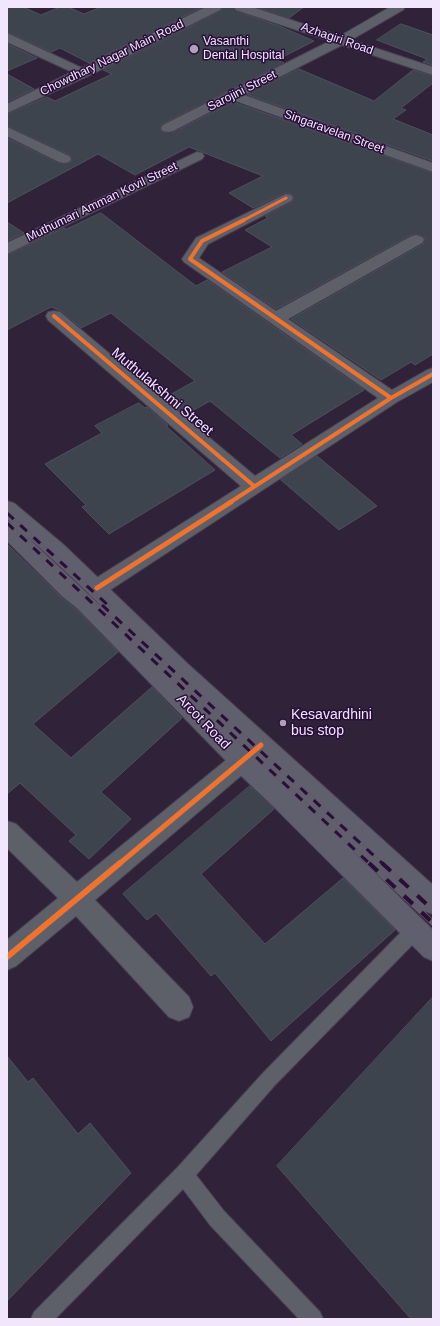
<!DOCTYPE html>
<html>
<head>
<meta charset="utf-8">
<style>
	body { margin:0 }
	#map { position:relative; width:440px; height:1326px; overflow:hidden; background:#302239; font-family:Arial,sans-serif }
	canvas { display:block }
	.frame { position:absolute; inset:0; border:8px solid #f2e6fd; pointer-events:none }
</style>
</head>
<body>
<div id="map">
<canvas width="440" height="1326"></canvas>
<div class="frame"></div>
</div>
<script>
const ctx = document.querySelector('canvas').getContext('2d');
ctx.lineJoin = 'round';
function fillPath(path, color) { ctx.fillStyle = color; ctx.fill(path, 'evenodd'); }
function stroke(path, color, width, dash) { ctx.strokeStyle = color; ctx.lineWidth = width; ctx.lineCap = dash ? 'butt' : 'round'; ctx.setLineDash(dash || []); ctx.stroke(path); }
function drawText(font, color, halo, rows, align = 'center') {
  ctx.font = font + ' Arial,sans-serif'; ctx.lineWidth = 3; ctx.setLineDash([]); ctx.textBaseline = 'middle'; ctx.strokeStyle = halo; ctx.fillStyle = color; for (const [text, x, y, turn = 0] of rows) {
    ctx.save(); ctx.translate(x, y); ctx.rotate((+turn || 0) * Math.PI / 180); ctx.textAlign = isNaN(turn) ? turn : align; if (halo) ctx.strokeText(text, 0, 0); ctx.fillText(text, 0, 0); ctx.restore();
  }
}
const building = new Path2D(`
	M 7,7 L 23,7 L 41,15 L 60,7 L 68,7 L 84,14 L 101,7 L 203,7 L 89,63 L 60,48 L 51,52 L 7,32 Z
	M 223,7 L 233,7 L 236,11 L 279,26 L 314,41 L 277,60 L 284,63 L 162,124 L 160,129 L 163,132 L 174,132 L 233,102 L 433,173 L 433,354 L 415,365 L 411,362 L 381,380 L 291,319 L 423,244 L 425,239 L 422,236 L 416,234 L 409,236 L 276,309 L 222,272 L 272,247 L 245,230 L 268,218 L 265,216 L 292,202 L 294,197 L 291,194 L 285,193 L 253,208 L 229,193 L 263,176 L 202,152 L 189,147 L 135,175 L 98,154 L 7,203 L 7,138 L 59,163 L 69,163 L 72,160 L 70,155 L 7,126 L 7,114 L 47,97 L 55,101 L 112,74 L 103,70 L 221,11 Z
	M 257,7 L 304,7 L 289,18 Z
	M 401,24 L 433,35 L 433,65 L 423,62 L 427,59 L 377,40 Z
	M 7,44 L 37,58 L 7,71 Z
	M 299,69 L 374,101 L 413,70 L 433,76 L 433,83 L 401,108 L 406,110 L 393,119 L 433,135 L 433,161 L 248,95 Z
	M 7,74 L 34,89 L 7,102 Z
	M 101,213 L 196,286 L 207,280 L 364,390 L 291,435 L 302,444 L 280,458 L 210,401 L 185,415 L 164,398 L 195,381 L 111,313 L 81,328 L 61,311 L 51,307 L 7,330 L 7,255 L 64,228 L 66,229 Z
	M 7,222 L 24,233 L 7,241 Z
	M 139,403 L 145,408 L 147,407 L 168,425 L 166,426 L 215,470 L 109,534 L 82,507 L 86,505 L 45,464 L 102,433 L 95,426 Z
	M 317,456 L 377,506 L 339,530 L 281,480 Z
	M 7,544 L 61,597 L 76,609 L 118,652 L 33,724 L 71,758 L 152,687 L 182,718 L 101,792 L 131,819 L 89,859 L 69,841 L 76,835 L 20,783 L 7,794 Z
	M 250,786 L 274,809 L 201,874 L 265,944 L 343,878 L 395,930 L 271,1041 L 215,973 L 211,976 L 156,913 L 147,920 L 123,894 Z
	M 433,997 L 433,1319 L 411,1319 L 277,1166 Z
	M 7,1056 L 28,1082 L 33,1078 L 78,1134 L 90,1123 L 131,1173 L 7,1301 Z`);
const service = new Path2D(`
	M 415,922 L 421,924 L 423,930 L 421,936 L 275,1085 L 196,1175 L 224,1211 L 320,1312 L 323,1319 L 299,1319 L 210,1225 L 183,1189 L 55,1319 L 31,1319 L 34,1312 L 177,1168 L 263,1073 L 409,924 Z`);
const minor = new Path2D(`
	M 206,7 L 222,7 L 220,10 L 88,76 L 7,113 L 7,104 L 72,72 L 7,42 L 7,33 L 82,68 Z
	M 234,7 L 252,7 L 340,36 L 390,7 L 405,7 L 403,10 L 351,40 L 433,67 L 433,75 L 342,45 L 244,95 L 433,163 L 433,172 L 233,100 L 173,131 L 168,132 L 163,131 L 161,128 L 163,125 L 330,41 L 236,10 Z
	M 7,127 L 69,156 L 71,159 L 69,162 L 64,163 L 59,162 L 7,136 Z
	M 197,152 L 202,153 L 204,156 L 202,159 L 7,254 L 7,243 Z
	M 286,194 L 291,195 L 293,198 L 291,201 L 208,244 L 199,258 L 276,311 L 410,237 L 416,235 L 422,237 L 424,240 L 422,243 L 288,319 L 392,390 L 427,370 L 433,368 L 433,382 L 397,402 L 104,594 L 97,596 L 90,594 L 87,588 L 90,582 L 241,486 L 48,320 L 46,316 L 48,312 L 54,311 L 60,312 L 255,476 L 378,398 L 184,262 L 182,259 L 196,238 Z
	M 261,735 L 269,738 L 273,745 L 269,752 L 95,900 L 189,997 L 193,1007 L 189,1017 L 179,1021 L 169,1017 L 76,916 L 16,966 L 7,970 L 7,940 L 58,898 L 7,848 L 7,821 L 16,824 L 77,882 L 253,738 Z`);
const primary = new Path2D(`
	M 7,501 L 14,503 L 64,545 L 188,664 L 433,885 L 433,914 L 424,911 L 184,689 L 250,755 L 294,793 L 433,930 L 433,961 L 424,957 L 276,809 L 234,769 L 77,608 L 62,596 L 7,541 L 7,521 L 12,523 L 7,519 ZM 25,535 C 58,563 88,593 119,623 Z`);
const railFar1 = new Path2D(`
	M 7,513 L 110,607
	M 7,523 L 370,864
	M 102,605 L 383,864`);
const rail = new Path2D(`
	M 369,863 L 433,923
	M 382,863 L 433,910`);
const cyclewayFar3 = new Path2D(`
	M 242,221 L 286,198`);
const cyclewayFar2 = new Path2D(`
	M 244,220 L 202,241 L 190,259 L 391,398
	M 54,316 L 254,486
	M 229,503 L 391,398 L 433,374`);
const cyclewayFar1 = new Path2D(`
	M 97,588 L 231,502
	M 119,864 L 261,745`);
const cycleway = new Path2D(`
	M 7,957 L 120,863`);
const markers = [
	[194,49,5,"#aea1b8"],
	[283,723,4,"#aea1b8"]
];
const farStreetnames = [
	["Azhagiri Road",337,39,19],
	["Chowdhary Nagar Main Road",112,58,-26],
	["Sarojini Street",242,91,-27],
	["Singaravelan Street",334,132,20],
	["Muthumari Amman Kovil Street",102,202,-26]
];
const farPoinames = [
	["Vasanthi",203,42],
	["Dental Hospital",203,56]
];
const streetNames = [
	["Muthulakshmi Street",162,392,40],
	["Arcot Road",203,722,46]
];
const poiNames = [
	["Kesavardhini",291,715],
	["bus stop",291,731]
];
fillPath(building, '#3e444e');
stroke(building, '#4b525e', 1);
stroke(service, '#4a3f53', 2);
stroke(minor, '#4a3f53', 2);
stroke(primary, '#4a3f53', 2);
fillPath(service, '#5d6069');
fillPath(minor, '#5d6069');
fillPath(primary, '#605f6e');
stroke(railFar1, '#615d6a', 4.5);
stroke(rail, '#615d6a', 5.5);
stroke(railFar1, '#280e38', 3, [9]);
stroke(rail, '#280e38', 4, [12]);
stroke(cyclewayFar3, '#ef722f', 3);
stroke(cyclewayFar2, '#ef722f', 4);
stroke(cyclewayFar1, '#ef722f', 5);
stroke(cycleway, '#ef722f', 6);
for (const [x, y, r, color] of markers) { const dot = new Path2D(); dot.arc(x, y, r, 0, 2 * Math.PI); ctx.fillStyle = color; ctx.fill(dot); stroke(dot, '#280e38', 1.5); }
drawText('12px', '#f2e6fd', '#280e38', farStreetnames);
drawText('12px', '#f2e6fd', '#280e38', farPoinames, 'left');
drawText('14px', '#f2e6fd', '#280e38', streetNames);
drawText('14px', '#f2e6fd', '#280e38', poiNames, 'left');
</script>
</body>
</html>
